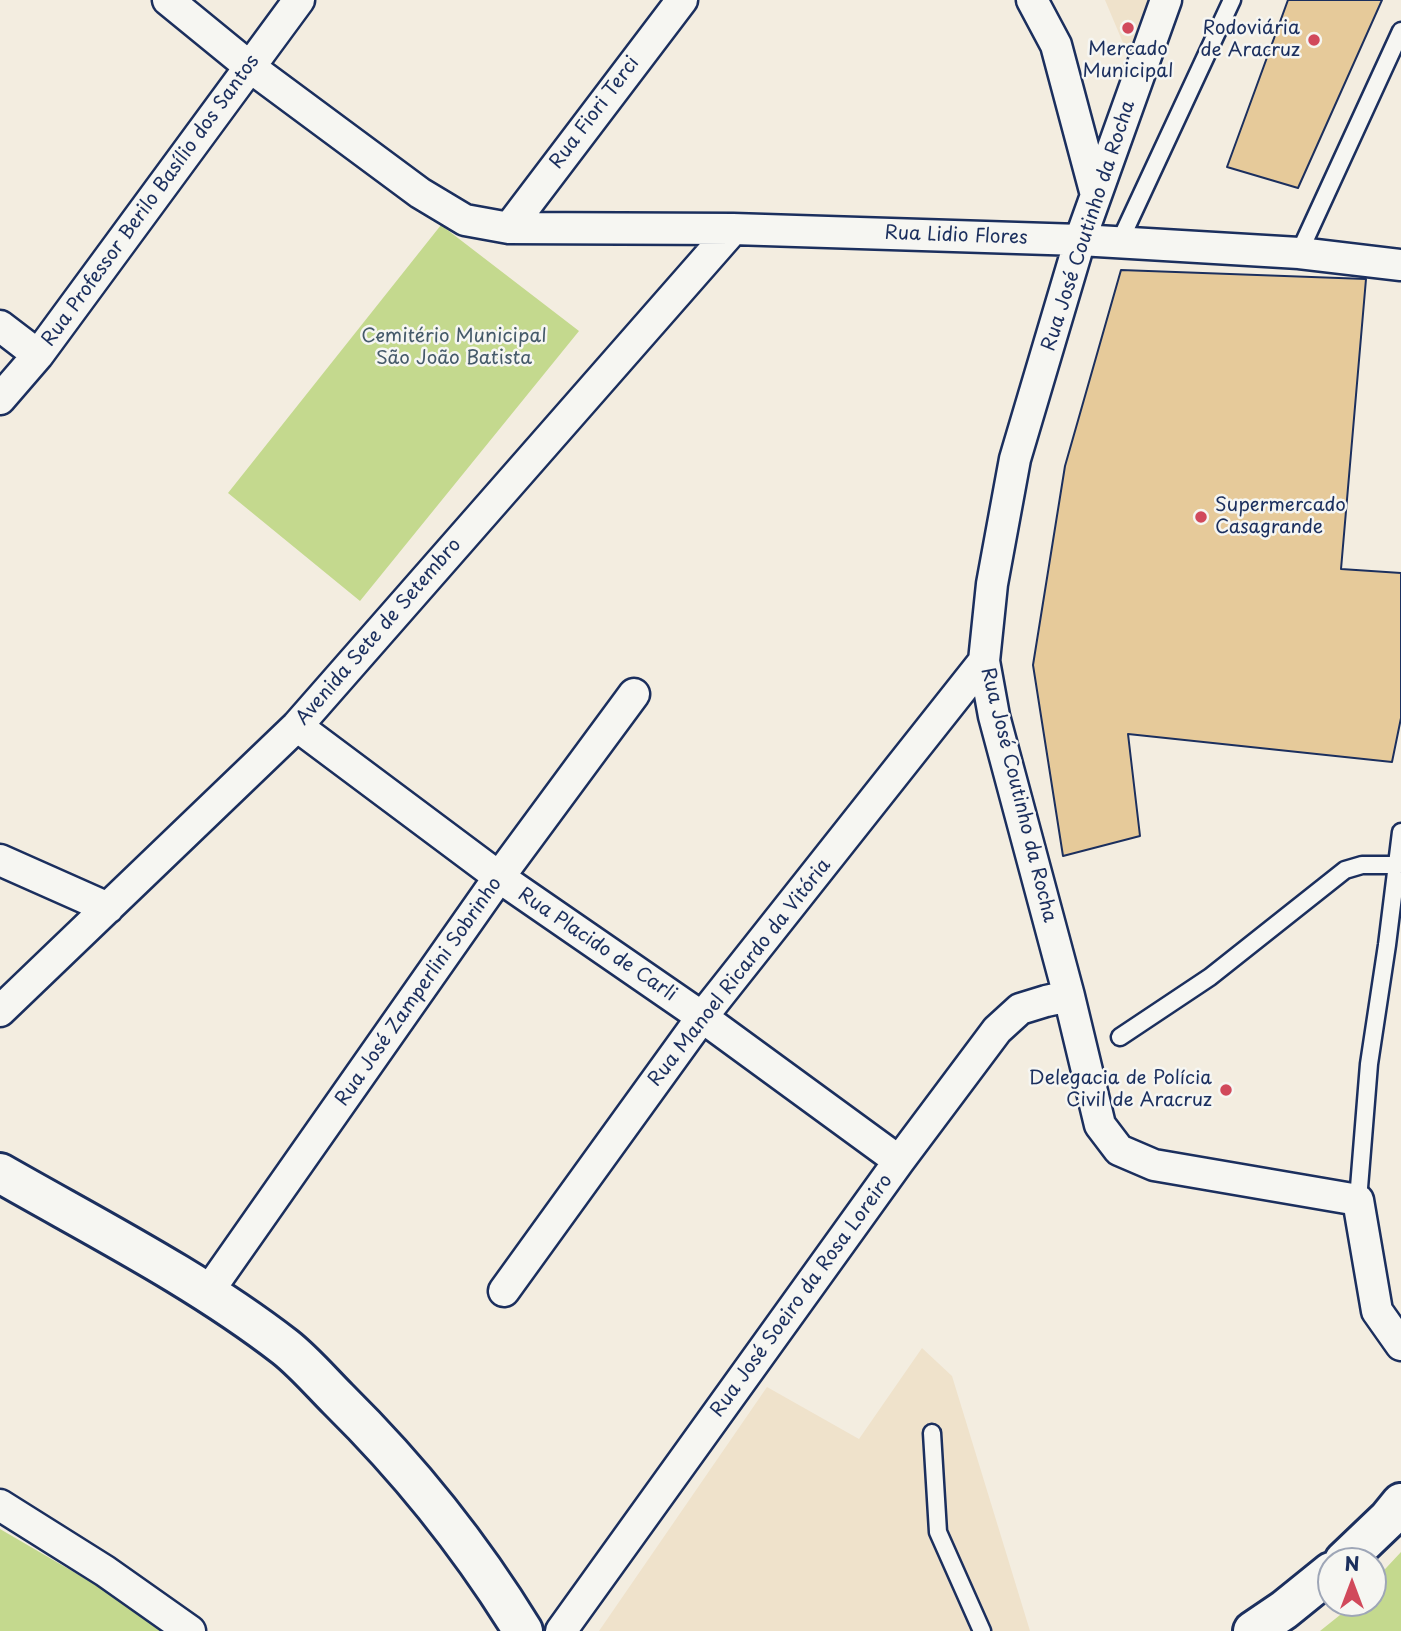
<!DOCTYPE html>
<html>
<head>
<meta charset="utf-8">
<style>
	body { margin:0 }
	#map { position:relative; width:1401px; height:1631px; overflow:hidden; background:#f3ede0; font-family:"Playpen Sans",sans-serif }
	canvas { display:block }
	.north { position:absolute; left:1317px; top:1547px; width:70px; height:70px; box-sizing:border-box; background:#f6f6f2; border:2px solid #9ea6b7; border-radius:50%; rotate:0deg; font-size:19px; font-weight:700; line-height:28px; text-align:center; color:#1b2f5e }
	.north::after { content:''; display:block; margin:auto; width:24px; height:32px; background:#d1495b; clip-path:polygon(50% 0,100% 100%,50% 72%,0 100%) }
</style>
</head>
<body>
<div id="map">
<canvas width="1401" height="1631"></canvas>
<div class="north">N</div>
</div>
<script>
const ctx = document.querySelector('canvas').getContext('2d');
ctx.lineJoin = 'round';
function fillPath(path, color) { ctx.fillStyle = color; ctx.fill(path, 'evenodd'); }
function stroke(path, color, width, dash) { ctx.strokeStyle = color; ctx.lineWidth = width; ctx.lineCap = dash ? 'butt' : 'round'; ctx.setLineDash(dash || []); ctx.stroke(path); }
function drawText(font, color, halo, rows, align = 'center') {
  ctx.font = font + ' "Playpen Sans",sans-serif'; ctx.lineWidth = 5; ctx.setLineDash([]); ctx.textBaseline = 'middle'; ctx.strokeStyle = halo; ctx.fillStyle = color; for (const [text, x, y, turn = 0] of rows) {
    ctx.save(); ctx.translate(x, y); ctx.rotate((+turn || 0) * Math.PI / 180); ctx.textAlign = isNaN(turn) ? turn : align; if (halo) ctx.strokeText(text, 0, 0); ctx.fillText(text, 0, 0); ctx.restore();
  }
}
const built = new Path2D(`
	M 1105,0 L 1151,0 L 1129,57 Z
	M 922,1348 L 952,1376 L 1030,1631 L 599,1631 L 767,1387 L 859,1439 Z`);
const green = new Path2D(`
	M 441,225 L 579,331 L 360,601 L 228,493 Z
	M 0,1529 L 175,1631 L 0,1631 Z
	M 1401,1552 L 1401,1631 L 1320,1631 L 1355,1603 L 1373,1603 L 1373,1582 Z`);
const building = new Path2D(`
	M 1288,0 L 1382,0 L 1298,188 L 1227,167 Z
	M 1121,270 L 1366,279 L 1341,569 L 1401,573 L 1401,718 L 1392,762 L 1128,734 L 1140,836 L 1063,856 L 1033,665 L 1065,466 Z`);
const lane = new Path2D(`
	M 1119,243 L 1232,0
	M 1299,253 L 1401,31
	M 1120,1037 L 1210,977 L 1345,870 L 1362,865 L 1397,865
	M 1358,1200 L 1369,1064 L 1387,945 L 1401,832
	M 932,1433 L 938,1532 L 982,1631`);
const street = new Path2D(`
	M 168,0 L 250,67 L 420,193 L 465,220 L 509,228 L 733,229 L 1080,240 L 1299,253 L 1401,265
	M 1032,0 L 1056,45 L 1096,195
	M 1166,0 L 1080,240 L 1015,459 L 992,584 L 984,661 L 994,716 L 1069,996 L 1100,1125 L 1119,1150 L 1154,1165 L 1358,1200 L 1377,1311 L 1401,1345
	M 509,228 L 682,0
	M 0,326 L 38,355
	M 0,399 L 38,355 L 299,0
	M 297,726 L 499,877 L 702,1017 L 899,1161
	M 0,860 L 108,908
	M 0,1011 L 297,726 L 733,229
	M 504,1291 L 702,1017 L 984,661
	M 208,1292 L 499,877 L 634,694
	M 0,1505 L 105,1571 L 190,1631
	M 561,1631 L 899,1161 L 997,1030 L 1020,1009 L 1046,1001 L 1069,996`);
const primary = new Path2D(`
	M 0,1173 C 96,1228 197,1279 285,1347 C 304,1362 321,1382 338,1399 C 409,1469 471,1546 523,1631
	M 1344,1561 L 1388,1519 L 1401,1503
	M 1253,1631 L 1284,1610 L 1331,1572`);
const markers = [
	[1128,28,7,"#d1495b"],
	[1314,40,7,"#d1495b"],
	[1201,517,7,"#d1495b"],
	[1226,1090,7,"#d1495b"]
];
const poiNames = [
	["Rodoviária",1300,29],
	["de Aracruz",1300,51],
	["Mercado",1128,50,"center"],
	["Municipal",1128,72,"center"],
	["Supermercado",1215,506,"left"],
	["Casagrande",1215,528,"left"],
	["Delegacia de Polícia",1212,1079],
	["Civil de Aracruz",1212,1101]
];
const streetNames = [
	["Rua Fiori Terci",595,113,-53],
	["Rua Professor Berilo Basílio dos Santos",151,201,-54],
	["Rua José Coutinho da Rocha",1089,226,-72],
	["Rua Lidio Flores",956,236,2],
	["Avenida Sete de Setembro",379,632,-49],
	["Rua José Coutinho da Rocha",1018,795,76],
	["Rua Placido de Carli",597,945,34],
	["Rua Manoel Ricardo da Vitória",740,973,-52],
	["Rua José Zamperlini Sobrinho",419,992,-55],
	["Rua José Soeiro da Rosa Loreiro",802,1296,-54]
];
const parkNames = [
	["Cemitério Municipal",454,337],
	["São João Batista",454,359]
];
fillPath(built, '#efe2cb');
fillPath(green, '#c4d98e');
fillPath(building, '#e6ca9a');
stroke(building, '#1b2f5e', 2);
stroke(lane, '#1b2f5e', 21);
stroke(street, '#1b2f5e', 35);
stroke(primary, '#1b2f5e', 44);
stroke(lane, '#f6f6f2', 16);
stroke(street, '#f6f6f2', 30);
stroke(primary, '#f6f6f2', 38);
for (const [x, y, r, color] of markers) { const dot = new Path2D(); dot.arc(x, y, r, 0, 2 * Math.PI); ctx.fillStyle = color; ctx.fill(dot); stroke(dot, '#f6f6f2', 2.5); }
drawText('19px', '#1b2f5e', '#f6f6f2', poiNames, 'right');
drawText('19px', '#1b2f5e', '#f6f6f2', streetNames);
drawText('19px', '#455a6a', '#f6f6f2', parkNames);
</script>
</body>
</html>
